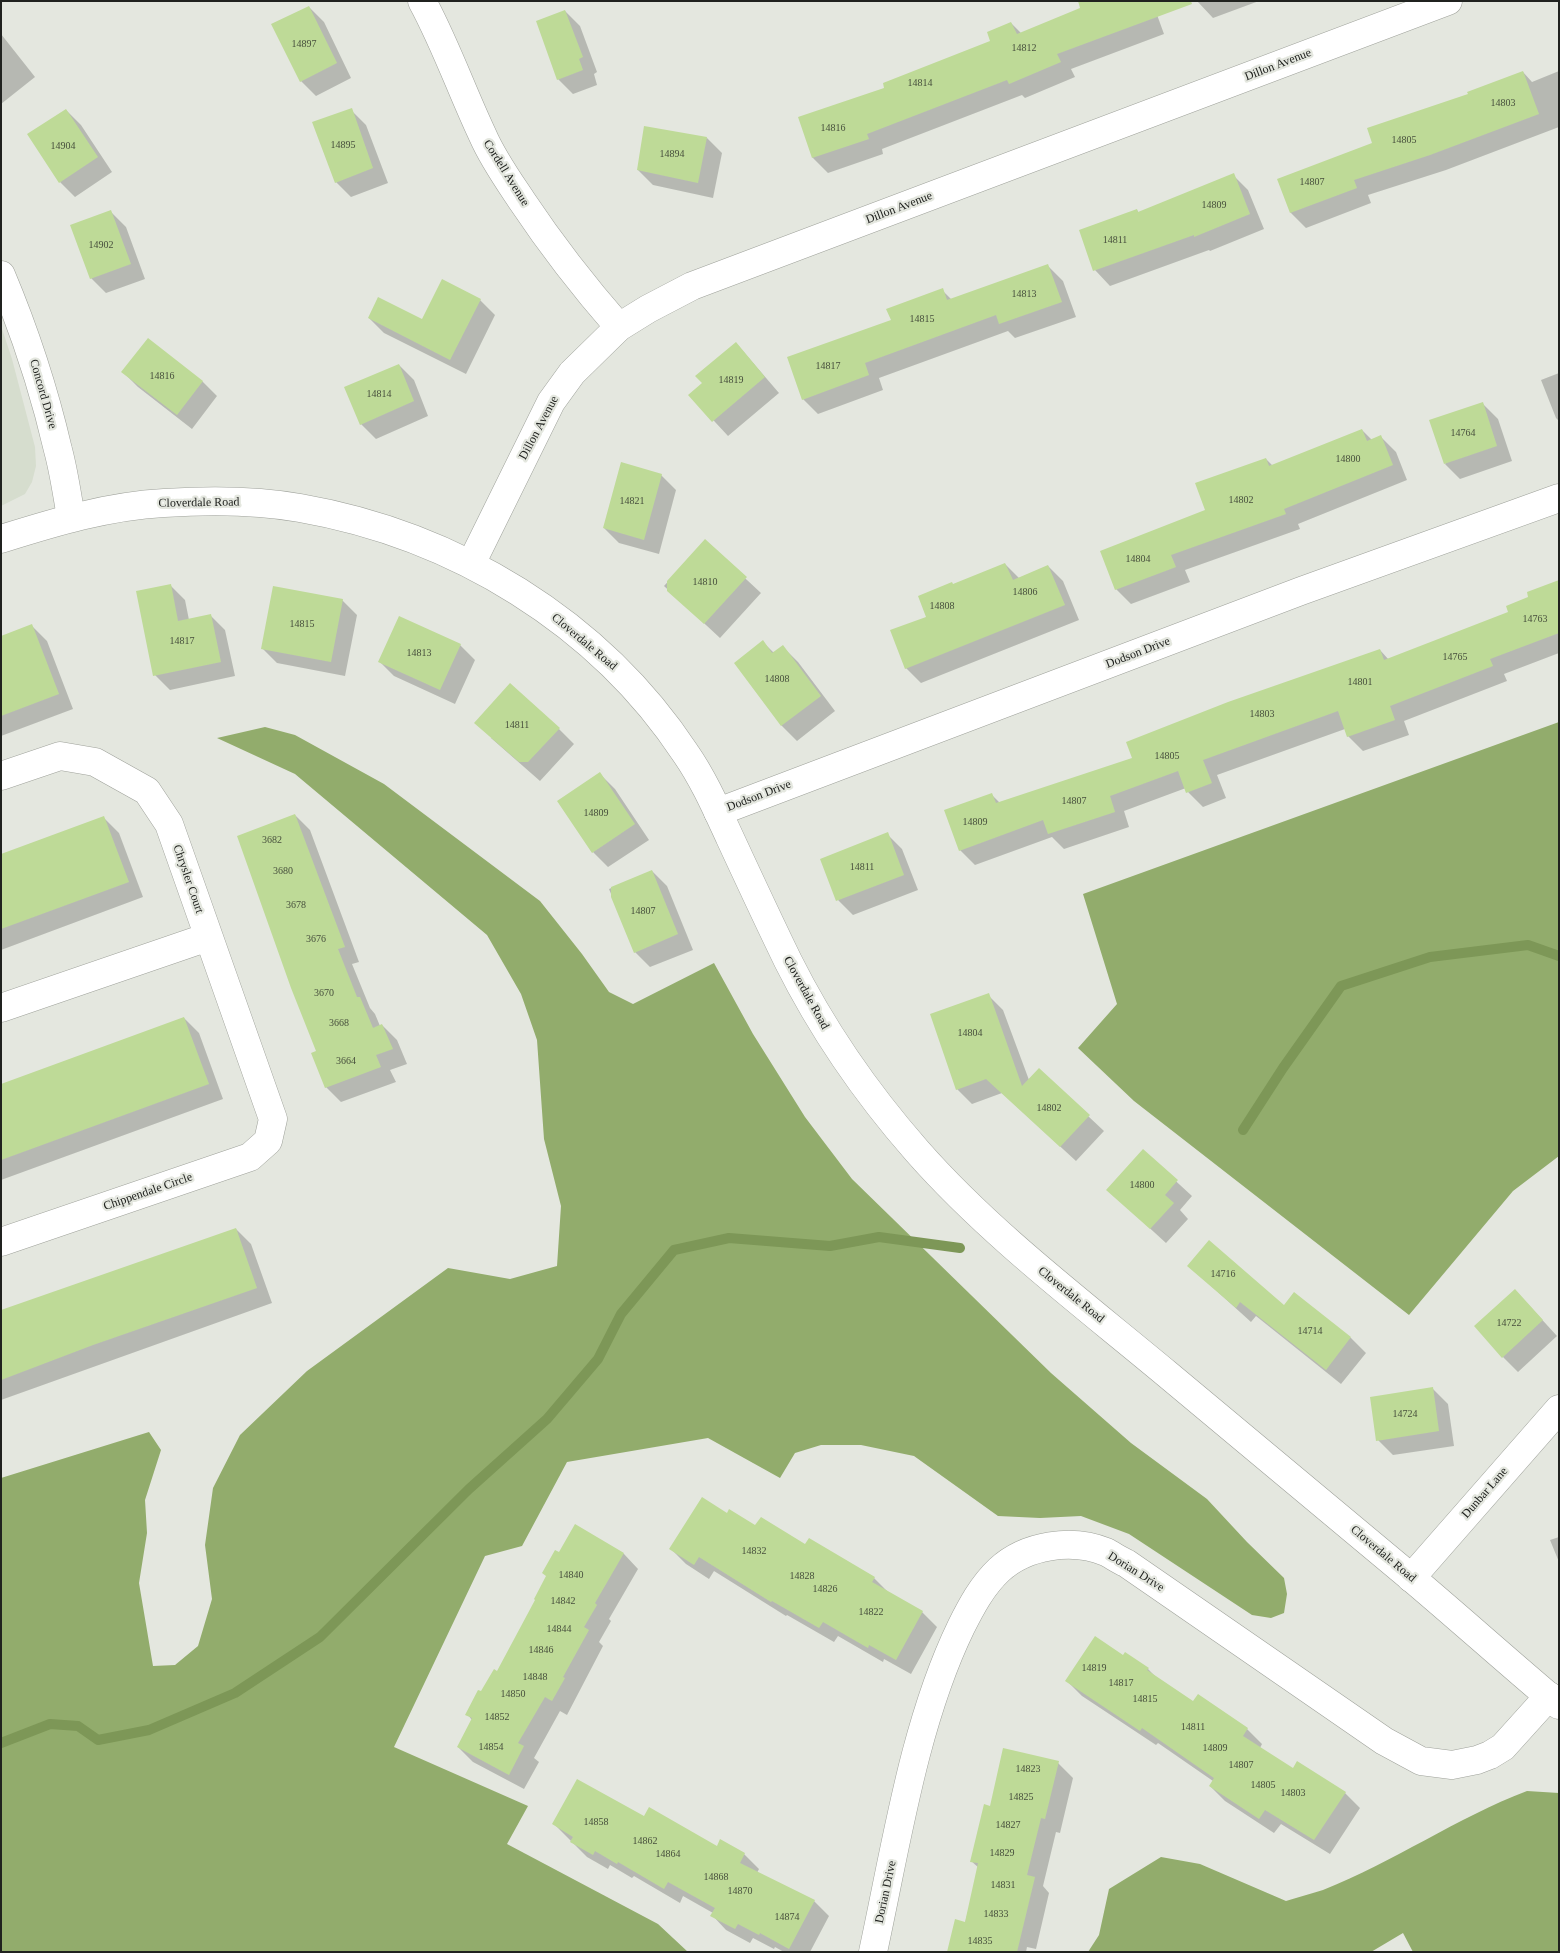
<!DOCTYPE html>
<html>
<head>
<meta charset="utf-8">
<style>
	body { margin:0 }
	#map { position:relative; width:1560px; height:1953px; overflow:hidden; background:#e4e7df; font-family:"Times New Roman",serif }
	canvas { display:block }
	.frame { position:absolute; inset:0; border:2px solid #20221f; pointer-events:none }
</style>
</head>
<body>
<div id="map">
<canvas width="1560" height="1953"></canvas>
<div class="frame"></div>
</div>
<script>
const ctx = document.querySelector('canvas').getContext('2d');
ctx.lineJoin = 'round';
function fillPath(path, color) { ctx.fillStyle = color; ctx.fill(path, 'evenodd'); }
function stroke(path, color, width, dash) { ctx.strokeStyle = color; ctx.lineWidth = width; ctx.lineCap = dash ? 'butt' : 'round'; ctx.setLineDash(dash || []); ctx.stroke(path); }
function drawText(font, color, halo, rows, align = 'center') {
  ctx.font = font + ' "Times New Roman",serif'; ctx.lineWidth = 4.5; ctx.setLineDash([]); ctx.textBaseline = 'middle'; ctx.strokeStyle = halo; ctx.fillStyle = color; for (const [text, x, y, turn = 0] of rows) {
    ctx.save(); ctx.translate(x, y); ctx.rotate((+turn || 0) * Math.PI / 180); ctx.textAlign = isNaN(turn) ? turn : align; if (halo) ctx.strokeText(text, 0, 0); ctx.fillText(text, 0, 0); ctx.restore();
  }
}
const built = new Path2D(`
	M 1,326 L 12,359 L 35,447 L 36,466 L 32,482 L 25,494 L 1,506 Z`);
const forest = new Path2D(`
	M 1559,722 L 1559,1156 L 1513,1191 L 1409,1315 L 1134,1101 L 1078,1048 L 1117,1004 L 1083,894 Z
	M 265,727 L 295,735 L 384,784 L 540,901 L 582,954 L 609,992 L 633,1004 L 714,963 L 753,1034 L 805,1117 L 852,1179 L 1051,1373 L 1131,1443 L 1207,1499 L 1247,1542 L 1284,1578 L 1287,1594 L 1284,1613 L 1271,1618 L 1252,1615 L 1129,1534 L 1081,1516 L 1040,1518 L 998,1516 L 914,1456 L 861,1445 L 821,1445 L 795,1453 L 780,1478 L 708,1438 L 567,1462 L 522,1546 L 485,1556 L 394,1747 L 528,1806 L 507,1844 L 658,1924 L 688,1952 L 1,1952 L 1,1478 L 149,1432 L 161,1450 L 145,1500 L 147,1533 L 139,1583 L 153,1666 L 175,1665 L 198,1646 L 212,1599 L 205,1545 L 213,1488 L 240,1435 L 307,1371 L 448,1268 L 510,1279 L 557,1266 L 561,1206 L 544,1139 L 537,1040 L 521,994 L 487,935 L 295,774 L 217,738 Z
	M 1527,1791 L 1559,1793 L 1559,1952 L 1413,1952 L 1403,1933 L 1371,1952 L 1088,1952 L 1099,1935 L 1109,1889 L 1161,1857 L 1200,1864 L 1286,1901 C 1298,1897 1311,1894 1323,1890 C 1394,1862 1456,1818 1527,1791 Z`);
const shadow = new Path2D(`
	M 1152,1 L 1164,34 L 1071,69 L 1075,77 L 1025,98 L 1022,95 L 882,149 L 883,154 L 828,173 L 813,158 L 799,118 L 886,88 L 992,41 L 1011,23 L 1022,34 Z
	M 1197,1 L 1259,1 L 1213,18 Z
	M 309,7 L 324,22 L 351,78 L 316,96 L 301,81 Z
	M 565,11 L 580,26 L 597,72 L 594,74 L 597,85 L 573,94 L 558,79 Z
	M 1,34 L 35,77 L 1,104 Z
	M 1559,71 L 1559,127 L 1446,170 L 1368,195 L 1371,203 L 1306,228 L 1291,213 L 1278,180 L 1373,144 L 1470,95 L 1523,72 L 1532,82 Z
	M 66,110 L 81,125 L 112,172 L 75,197 L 60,182 Z
	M 351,110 L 366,125 L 388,183 L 351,197 L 336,182 Z
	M 707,138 L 722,153 L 713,198 L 653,185 L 638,170 Z
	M 1233,175 L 1248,190 L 1264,229 L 1210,251 L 1209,250 L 1110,286 L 1095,270 L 1080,231 L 1137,210 L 1139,213 Z
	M 111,212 L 126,227 L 145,279 L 106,293 L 91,278 Z
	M 1048,266 L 1063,281 L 1076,317 L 1015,338 L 1008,331 L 879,378 L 883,390 L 818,414 L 803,399 L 892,321 L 942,290 L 952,300 Z
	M 480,300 L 495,315 L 466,374 L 384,333 L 369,318 L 423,320 Z
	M 736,343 L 779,393 L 728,436 L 690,395 L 704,383 Z
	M 399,365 L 414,380 L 428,416 L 376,439 L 361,424 Z
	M 123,372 L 202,381 L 217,396 L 192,429 L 138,387 Z
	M 1559,373 L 1559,421 L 1556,418 L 1541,380 Z
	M 1483,404 L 1498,419 L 1512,461 L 1460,479 L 1445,464 Z
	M 1362,430 L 1372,440 L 1381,437 L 1396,452 L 1407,480 L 1298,524 L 1300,529 L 1185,570 L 1190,582 L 1131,604 L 1116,589 L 1266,459 L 1273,466 Z
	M 661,475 L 676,490 L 659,554 L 619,543 L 604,528 Z
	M 705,541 L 761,593 L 720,638 L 664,586 Z
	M 1005,564 L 1019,578 L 1048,566 L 1063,581 L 1079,620 L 921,683 L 906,668 L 928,617 L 954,586 Z
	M 1559,582 L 1559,653 L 1504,674 L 1507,681 L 1404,721 L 1409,735 L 1363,751 L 1348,736 L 1345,729 L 1217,775 L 1226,798 L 1203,807 L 1188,792 L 1186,788 L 1124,811 L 1129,827 L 1064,849 L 1052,837 L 975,865 L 960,850 L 991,794 L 1000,803 L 1134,759 L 1380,650 L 1389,660 L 1510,613 L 1530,598 Z
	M 170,585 L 185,600 L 189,620 L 210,615 L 225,630 L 235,676 L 170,690 L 155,675 Z
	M 342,600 L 357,615 L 345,676 L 277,663 L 262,648 Z
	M 32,626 L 47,641 L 73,709 L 1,736 L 1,638 Z
	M 763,642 L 774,653 L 783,647 L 798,662 L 835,711 L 797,741 L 782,726 L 735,663 Z
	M 460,645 L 475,660 L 455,704 L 394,676 L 379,661 Z
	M 559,729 L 574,744 L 540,781 L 491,738 Z
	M 600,774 L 615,789 L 649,840 L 608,867 L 593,852 Z
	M 295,815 L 310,830 L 359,962 L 352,964 L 370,1008 L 375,1014 L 380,1026 L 382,1025 L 397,1040 L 407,1064 L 390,1070 L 396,1082 L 341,1102 L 326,1087 L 318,1051 Z
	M 104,818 L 119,833 L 143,897 L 1,950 L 1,855 Z
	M 887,834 L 902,849 L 918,890 L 853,915 L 838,900 Z
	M 652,871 L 667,886 L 693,950 L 650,967 L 635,952 L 609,889 Z
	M 988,995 L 1003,1010 L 1029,1080 L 1039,1070 L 1104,1131 L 1076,1161 L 1002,1093 L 972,1104 L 957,1089 Z
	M 184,1018 L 199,1033 L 223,1099 L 1,1180 L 1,1085 Z
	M 1143,1151 L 1192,1196 L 1180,1210 L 1188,1219 L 1166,1243 L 1108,1190 Z
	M 236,1229 L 251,1244 L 272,1303 L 1,1400 L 1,1311 Z
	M 1189,1266 L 1284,1307 L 1294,1294 L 1351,1338 L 1366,1353 L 1341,1384 L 1256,1316 L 1251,1322 Z
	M 1515,1290 L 1557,1336 L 1518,1372 L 1503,1357 Z
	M 1433,1389 L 1448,1404 L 1454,1446 L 1393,1455 L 1378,1440 Z
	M 727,1515 L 805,1546 L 874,1578 L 889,1593 L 922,1612 L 937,1627 L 911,1674 L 884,1659 L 883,1662 L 838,1636 L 834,1642 L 787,1615 L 786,1616 L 714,1571 L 709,1579 L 686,1564 L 671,1549 Z
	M 576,1526 L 624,1554 L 638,1569 L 609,1619 L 611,1621 L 599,1642 L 603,1646 L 567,1715 L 560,1711 L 534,1758 L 539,1762 L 524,1789 L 473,1762 L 458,1747 L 472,1720 L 467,1714 L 498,1672 Z
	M 1559,1537 L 1559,1562 L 1550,1540 Z
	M 1126,1654 L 1148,1669 L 1158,1679 L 1194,1703 L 1199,1696 L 1247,1729 L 1262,1744 L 1260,1748 L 1293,1770 L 1345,1793 L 1360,1808 L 1330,1854 L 1281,1824 L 1274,1833 L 1225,1801 L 1210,1786 L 1213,1781 L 1158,1743 L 1156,1745 L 1082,1696 L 1067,1681 L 1124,1657 Z
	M 1058,1763 L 1073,1778 L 1060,1833 L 1056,1832 L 1043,1886 L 1049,1893 L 1036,1949 L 1027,1947 L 1026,1952 L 948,1952 L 965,1923 L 979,1868 L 971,1861 L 991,1807 Z
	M 644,1818 L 717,1847 L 721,1841 L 744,1854 L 759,1869 L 757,1873 L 814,1901 L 829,1916 L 810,1952 L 784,1952 L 775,1947 L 774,1949 L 753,1938 L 750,1943 L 726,1930 L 712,1915 L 713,1913 L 683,1896 L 680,1903 L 634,1876 L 632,1878 L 610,1865 L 608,1869 L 587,1857 L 554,1824 Z`);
const stream = new Path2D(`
	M 1243,1130 L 1283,1068 L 1341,986 L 1430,957 L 1528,945 L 1559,956
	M 1,1743 L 50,1724 L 78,1726 L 98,1740 L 149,1730 L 235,1693 L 320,1637 L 469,1489 L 547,1419 L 598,1359 L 621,1314 L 674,1250 L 729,1238 L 830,1246 L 879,1237 L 960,1248`);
const building = new Path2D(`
	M 1078,1 L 1191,1 L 1192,4 L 1057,54 L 1061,62 L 1009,84 L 1007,80 L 867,134 L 869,139 L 812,158 L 798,117 L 884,88 L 883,83 L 990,41 L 987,32 L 1011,22 L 1017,34 L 1080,8 Z
	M 309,6 L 337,63 L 300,82 L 271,24 Z
	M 565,10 L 583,57 L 579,59 L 583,70 L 557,80 L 536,21 Z
	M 1523,71 L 1539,114 L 1430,155 L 1354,180 L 1357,188 L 1290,213 L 1277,179 L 1372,143 L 1367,128 L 1468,94 L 1467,92 Z
	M 352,108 L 373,168 L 335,183 L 312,122 Z
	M 66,109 L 98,157 L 59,183 L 27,134 Z
	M 644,126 L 707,137 L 698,183 L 637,170 Z
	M 1234,173 L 1250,214 L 1194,237 L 1194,235 L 1093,271 L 1079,230 L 1137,209 L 1138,212 Z
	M 111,210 L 131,264 L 90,279 L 70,225 Z
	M 1048,264 L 1062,302 L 999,324 L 996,315 L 865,363 L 869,375 L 802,400 L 787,357 L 891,320 L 886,309 L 943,288 L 947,300 Z
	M 442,279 L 481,299 L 450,360 L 368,318 L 378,297 L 422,319 Z
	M 148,338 L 203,381 L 177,415 L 121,372 Z
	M 736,342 L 765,377 L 712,422 L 688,395 L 702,383 L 695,376 Z
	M 399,364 L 414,401 L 360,425 L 344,387 Z
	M 1483,402 L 1497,446 L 1444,464 L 1429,420 Z
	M 1362,429 L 1367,441 L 1381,435 L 1393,465 L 1284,509 L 1286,514 L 1171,555 L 1176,567 L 1115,590 L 1100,551 L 1205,510 L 1195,483 L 1266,458 L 1269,466 Z
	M 621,462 L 662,474 L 644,540 L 603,528 Z
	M 705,539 L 747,577 L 704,624 L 667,591 L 667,581 Z
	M 1005,563 L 1013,580 L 1048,565 L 1065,605 L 905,669 L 890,630 L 926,617 L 918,596 L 952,582 L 953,584 Z
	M 1559,580 L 1559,633 L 1490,659 L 1493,666 L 1390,706 L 1395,720 L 1347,737 L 1338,711 L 1203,760 L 1212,783 L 1186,793 L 1178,771 L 1110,796 L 1115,812 L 1048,834 L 1043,820 L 959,851 L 944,810 L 992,793 L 996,803 L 1132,758 L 1126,742 L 1228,702 L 1380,649 L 1384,660 L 1508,612 L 1506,606 L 1528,597 L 1527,592 Z
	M 171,584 L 178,621 L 211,614 L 221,662 L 153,676 L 136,591 Z
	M 273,586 L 343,599 L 331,662 L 261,649 Z
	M 399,616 L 461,644 L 440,690 L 378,662 Z
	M 32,624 L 59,694 L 1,716 L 1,636 Z
	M 763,640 L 772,653 L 783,645 L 821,696 L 781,726 L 734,663 Z
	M 510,683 L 560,728 L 528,762 L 519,762 L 474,723 Z
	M 600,772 L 635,824 L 592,853 L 557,801 Z
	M 295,814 L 345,947 L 338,949 L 357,997 L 360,997 L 373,1028 L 382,1024 L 393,1049 L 376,1055 L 381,1067 L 325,1088 L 311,1053 L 316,1051 L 291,988 L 237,836 Z
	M 104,816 L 129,882 L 1,929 L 1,854 Z
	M 888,832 L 904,875 L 836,901 L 820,859 Z
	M 652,870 L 678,934 L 634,953 L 611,897 L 611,887 Z
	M 989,993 L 1022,1086 L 1039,1068 L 1090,1115 L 1060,1147 L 986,1079 L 956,1090 L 930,1014 Z
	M 184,1017 L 209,1084 L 1,1160 L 1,1084 Z
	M 1143,1149 L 1178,1180 L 1165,1195 L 1174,1203 L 1150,1229 L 1106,1190 Z
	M 236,1228 L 257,1288 L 93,1345 L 1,1380 L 1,1310 Z
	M 1209,1240 L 1284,1305 L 1294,1292 L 1351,1337 L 1326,1370 L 1240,1302 L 1236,1308 L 1187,1266 Z
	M 1515,1289 L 1543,1320 L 1502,1358 L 1474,1326 Z
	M 1433,1387 L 1439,1431 L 1376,1441 L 1370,1397 Z
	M 702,1497 L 727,1513 L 729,1509 L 755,1525 L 761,1517 L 805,1544 L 809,1538 L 875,1577 L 872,1582 L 923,1611 L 896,1660 L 869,1645 L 868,1648 L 823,1622 L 819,1628 L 772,1601 L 771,1602 L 699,1557 L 694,1565 L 669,1549 Z
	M 575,1524 L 624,1553 L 595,1603 L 597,1605 L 584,1627 L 589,1630 L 563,1677 L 565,1678 L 552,1701 L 545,1697 L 518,1743 L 524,1746 L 509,1775 L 457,1747 L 472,1718 L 465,1715 L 478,1690 L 481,1691 L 494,1669 L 497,1671 L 535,1600 L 534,1599 L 546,1576 L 542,1573 L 555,1550 L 559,1552 Z
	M 1095,1636 L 1123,1655 L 1125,1652 L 1149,1668 L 1147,1670 L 1193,1701 L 1198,1694 L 1248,1728 L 1243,1736 L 1293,1768 L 1297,1761 L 1346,1792 L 1314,1840 L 1265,1810 L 1259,1819 L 1209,1786 L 1214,1778 L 1142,1728 L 1140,1731 L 1065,1681 Z
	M 1003,1748 L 1059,1761 L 1045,1819 L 1041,1818 L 1027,1875 L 1035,1877 L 1017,1952 L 947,1952 L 955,1919 L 965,1922 L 978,1863 L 970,1862 L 984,1804 L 990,1806 Z
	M 577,1779 L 644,1816 L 649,1807 L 717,1846 L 720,1839 L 745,1853 L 740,1863 L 815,1900 L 789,1949 L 760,1933 L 759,1935 L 738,1924 L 735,1929 L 710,1916 L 715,1908 L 668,1882 L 664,1889 L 618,1862 L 617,1864 L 595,1851 L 593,1855 L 570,1842 L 573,1837 L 552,1824 Z`);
const street = new Path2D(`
	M 422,1 C 446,45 462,92 483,136 C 493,159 508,180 522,201 C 552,246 584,287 619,327
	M 1,275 C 25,332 44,390 58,450 C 64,472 67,495 71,517
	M 471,564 L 551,402 L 572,373 L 619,327 L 648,309 L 692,286 L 1448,1
	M 1,776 L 60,756 L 95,762 L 147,791 L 169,824 L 273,1119 L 268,1141 L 250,1157 L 1,1242
	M 718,812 L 1301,591 L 1559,498
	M 1,1008 L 208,937
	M 1411,1578 L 1559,1409
	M 873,1952 C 896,1846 914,1724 961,1627 C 971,1607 982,1586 999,1570 C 1026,1545 1072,1538 1106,1552 C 1112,1555 1119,1560 1126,1563 L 1384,1741 L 1421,1761 L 1452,1765 L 1477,1760 L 1490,1755 L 1503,1747 L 1549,1696`);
const secondary = new Path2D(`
	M 1,539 C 55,522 108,506 164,503 C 209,500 256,500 300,508 C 455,535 599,622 686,754 C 704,780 717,810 730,838 C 749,879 768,920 788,961 C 822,1029 867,1094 917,1151 C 989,1233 1083,1304 1167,1374 C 1247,1441 1328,1508 1408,1575 C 1459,1618 1508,1662 1559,1705`);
const numberNames = [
	["14897",304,44],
	["14812",1024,48],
	["14814",920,83],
	["14803",1503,103],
	["14816",833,128],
	["14805",1404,140],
	["14895",343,145],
	["14904",63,146],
	["14894",672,154],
	["14807",1312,182],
	["14809",1214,205],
	["14811",1115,240],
	["14902",101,245],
	["14813",1024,294],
	["14815",922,319],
	["14817",828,366],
	["14816",162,376],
	["14819",731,380],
	["14814",379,394],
	["14764",1463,433],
	["14800",1348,459],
	["14802",1241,500],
	["14821",632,501],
	["14804",1138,559],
	["14810",705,582],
	["14806",1025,592],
	["14808",942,606],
	["14763",1535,619],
	["14815",302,624],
	["14817",182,641],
	["14813",419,653],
	["14765",1455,657],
	["14808",777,679],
	["14801",1360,682],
	["14803",1262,714],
	["14811",517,725],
	["14805",1167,756],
	["14807",1074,801],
	["14809",596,813],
	["14809",975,822],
	["3682",272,840],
	["14811",862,867],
	["3680",283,871],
	["3678",296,905],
	["14807",643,911],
	["3676",316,939],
	["3670",324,993],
	["3668",339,1023],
	["14804",970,1033],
	["3664",346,1061],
	["14802",1049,1108],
	["14800",1142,1185],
	["14716",1223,1274],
	["14722",1509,1323],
	["14714",1310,1331],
	["14724",1405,1414],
	["14832",754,1551],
	["14840",571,1575],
	["14828",802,1576],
	["14826",825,1589],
	["14842",563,1601],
	["14822",871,1612],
	["14844",559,1629],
	["14846",541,1650],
	["14819",1094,1668],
	["14848",535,1677],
	["14817",1121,1683],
	["14850",513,1694],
	["14815",1145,1699],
	["14852",497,1717],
	["14811",1193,1727],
	["14854",491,1747],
	["14809",1215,1748],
	["14807",1241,1765],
	["14823",1028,1769],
	["14805",1263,1785],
	["14803",1293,1793],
	["14825",1021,1797],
	["14858",596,1822],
	["14827",1008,1825],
	["14862",645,1841],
	["14829",1002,1853],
	["14864",668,1854],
	["14868",716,1877],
	["14831",1003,1885],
	["14870",740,1891],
	["14833",996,1914],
	["14874",787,1917],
	["14835",980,1941]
];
const streetNames = [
	["Dillon Avenue",1278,65,-21],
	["Cordell Avenue",506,173,58],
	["Dillon Avenue",899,208,-21],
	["Concord Drive",43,394,74],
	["Dillon Avenue",539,428,-62],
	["Cloverdale Road",199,503,-1],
	["Cloverdale Road",584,642,40],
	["Dodson Drive",1138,653,-21],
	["Dodson Drive",759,796,-21],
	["Chrysler Court",188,879,71],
	["Cloverdale Road",806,993,61],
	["Chippendale Circle",148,1192,-19],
	["Cloverdale Road",1071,1295,39],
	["Dunbar Lane",1485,1493,-49],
	["Cloverdale Road",1383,1554,40],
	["Dorian Drive",1136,1572,32],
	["Dorian Drive",886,1892,-78]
];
fillPath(built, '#d6ddce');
fillPath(forest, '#92ac6c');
fillPath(shadow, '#0003');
stroke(stream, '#7d9757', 10);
fillPath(building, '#beda97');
stroke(street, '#9ea19a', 29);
stroke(secondary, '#9ea19a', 29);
stroke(street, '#fff', 28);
stroke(secondary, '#fff', 28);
drawText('10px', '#48503d', null, numberNames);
drawText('12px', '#20221f', '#e4e7df', streetNames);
</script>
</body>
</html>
